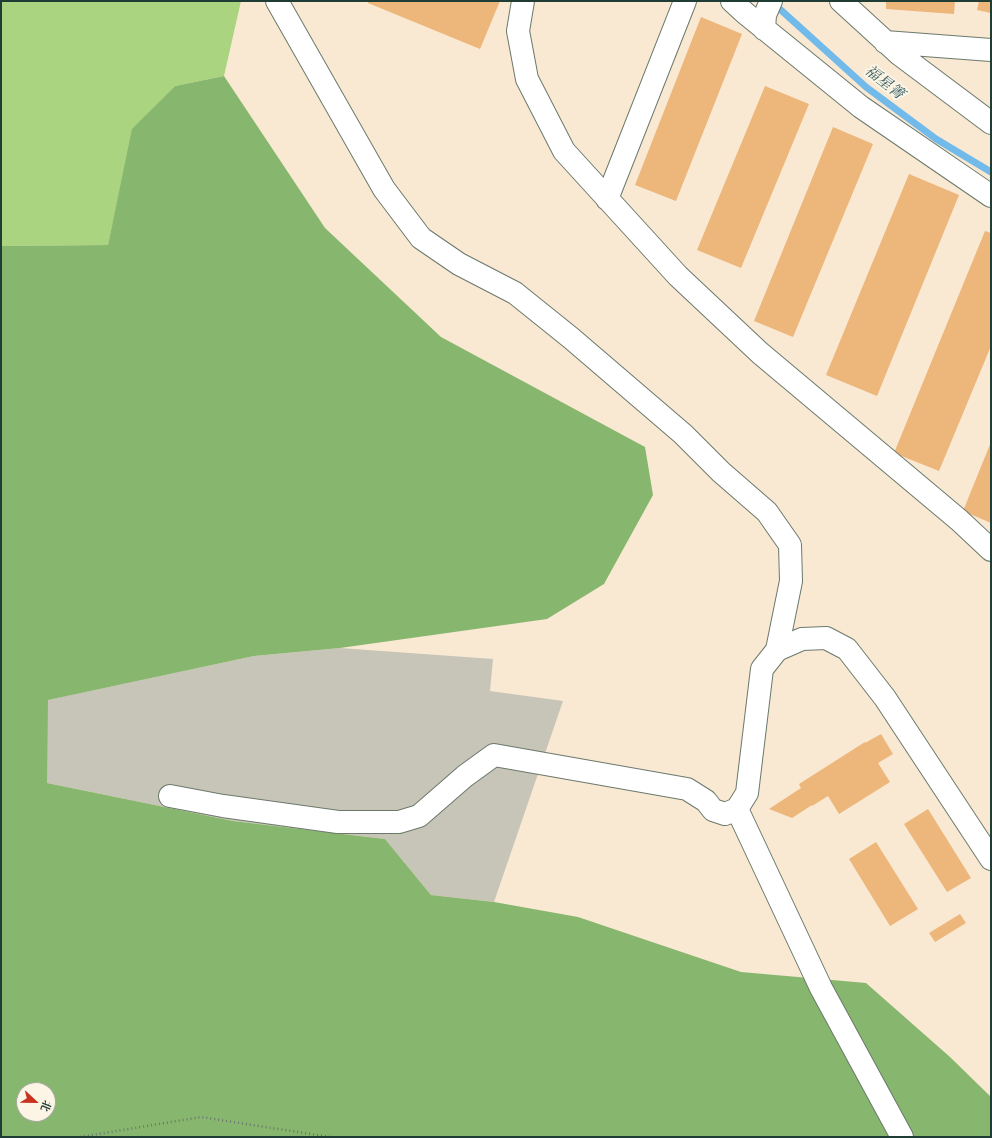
<!DOCTYPE html>
<html>
<head>
<meta charset="utf-8">
<style>
	body { margin:0 }
	#map { position:relative; width:992px; height:1138px; overflow:hidden; background:#f9e9d3; font-family:"Gentium Book Plus","Noto Serif SC",serif }
	canvas { display:block }
	.frame { position:absolute; inset:0; border:2px solid #1f3d34; pointer-events:none }
	.north { position:absolute; left:16px; top:1082px; width:40px; height:40px; box-sizing:border-box; background:#fcf5e5; border:1px solid #a4ab9e; border-radius:50%; rotate:112deg; font-size:11px; font-weight:700; line-height:16px; text-align:center; color:#1f3d34 }
	.north::after { content:''; display:block; margin:auto; width:14px; height:18px; background:#c8321e; clip-path:polygon(50% 0,100% 100%,50% 72%,0 100%) }
</style>
</head>
<body>
<div id="map">
<canvas width="992" height="1138"></canvas>
<div class="frame"></div>
<div class="north">北</div>
</div>
<script>
const ctx = document.querySelector('canvas').getContext('2d');
ctx.lineJoin = 'round';
function fillPath(path, color) { ctx.fillStyle = color; ctx.fill(path, 'evenodd'); }
function stroke(path, color, width, dash) { ctx.strokeStyle = color; ctx.lineWidth = width; ctx.lineCap = dash ? 'butt' : 'round'; ctx.setLineDash(dash || []); ctx.stroke(path); }
function drawText(font, color, halo, rows, align = 'center') {
  ctx.font = font + ' "Gentium Book Plus","Noto Serif SC",serif'; ctx.lineWidth = 4; ctx.setLineDash([]); ctx.textBaseline = 'middle'; ctx.strokeStyle = halo; ctx.fillStyle = color; for (const [text, x, y, turn = 0] of rows) {
    ctx.save(); ctx.translate(x, y); ctx.rotate((+turn || 0) * Math.PI / 180); ctx.textAlign = isNaN(turn) ? turn : align; if (halo) ctx.strokeText(text, 0, 0); ctx.fillText(text, 0, 0); ctx.restore();
  }
}
const industrial = new Path2D(`
	M 340,648 L 493,659 L 490,691 L 563,701 L 494,902 L 431,895 L 385,839 L 233,821 L 47,783 L 47,700 L 254,656 Z`);
const green = new Path2D(`
	M 1,1 L 241,1 L 224,76 L 175,86 L 133,129 L 108,245 L 1,246 Z`);
const forest = new Path2D(`
	M 224,76 L 325,228 L 441,337 L 645,447 L 653,495 L 604,584 L 547,619 L 340,648 L 254,656 L 48,700 L 47,783 L 233,821 L 385,839 L 431,895 L 494,902 L 578,917 L 741,972 L 866,983 L 950,1057 L 991,1097 L 991,1137 L 1,1137 L 1,246 L 108,245 L 132,129 L 175,86 ZM 24,1090 L 48,1090 L 48,1114 L 24,1114 Z`);
const stream = new Path2D(`
	M 772,2 L 866,87 L 936,139 L 991,172`);
const building = new Path2D(`
	M 368,1 L 500,1 L 480,49 L 368,3 Z
	M 886,1 L 955,1 L 954,14 L 886,9 Z
	M 979,1 L 991,1 L 991,13 L 977,10 Z
	M 701,17 L 742,34 L 676,201 L 635,185 Z
	M 765,86 L 809,104 L 741,268 L 697,250 Z
	M 833,127 L 873,144 L 793,337 L 754,321 Z
	M 909,174 L 959,195 L 877,396 L 826,375 Z
	M 985,231 L 991,233 L 991,346 L 939,471 L 894,453 Z
	M 991,442 L 991,523 L 963,511 Z
	M 881,734 L 893,754 L 878,763 L 890,782 L 839,814 L 828,796 L 812,806 L 812,805 L 792,818 L 769,809 L 801,788 L 799,784 L 865,742 L 865,743 Z
	M 928,809 L 971,878 L 947,892 L 904,824 Z
	M 876,842 L 918,909 L 890,926 L 849,859 Z
	M 960,914 L 966,923 L 935,942 L 929,933 Z`);
const path = new Path2D(`
	M 80,1137 L 201,1117 L 330,1137`);
const minor = new Path2D(`
	M 523,1 L 518,31 L 527,79 L 564,151 L 678,276 L 760,353 L 959,520 L 991,550
	M 732,1 L 745,13 L 861,107 L 991,196
	M 841,1 L 899,54 L 991,123
	M 764,29 L 765,15 L 771,1
	M 885,42 L 991,50
	M 607,199 L 685,1
	M 777,650 L 802,639 L 826,638 L 847,649 L 885,698 L 991,859
	M 170,796 L 223,806 L 338,822 L 399,822 L 419,816 L 465,776 L 494,755 L 687,789 L 706,801 L 713,810 L 725,814 L 737,809 L 747,793 L 762,669 L 777,650 L 791,581 L 790,545 L 767,512 L 721,472 L 683,434 L 571,338 L 515,293 L 459,264 L 421,238 L 384,189 L 277,1
	M 737,809 L 821,988 L 902,1137`);
const waterNames = [
	["福星箐",884,83,38]
];
fillPath(industrial, '#c7c5b8');
fillPath(green, '#aad480');
fillPath(forest, '#87b66e');
stroke(stream, '#71bae9', 7);
fillPath(building, '#edb67a');
stroke(minor, '#6b796c', 24);
stroke(path, '#6b796c', 2.5, [1, 3]);
stroke(minor, '#fff', 22);
drawText('italic 15px', '#345c61', '#fcf5e5', waterNames);
</script>
</body>
</html>
